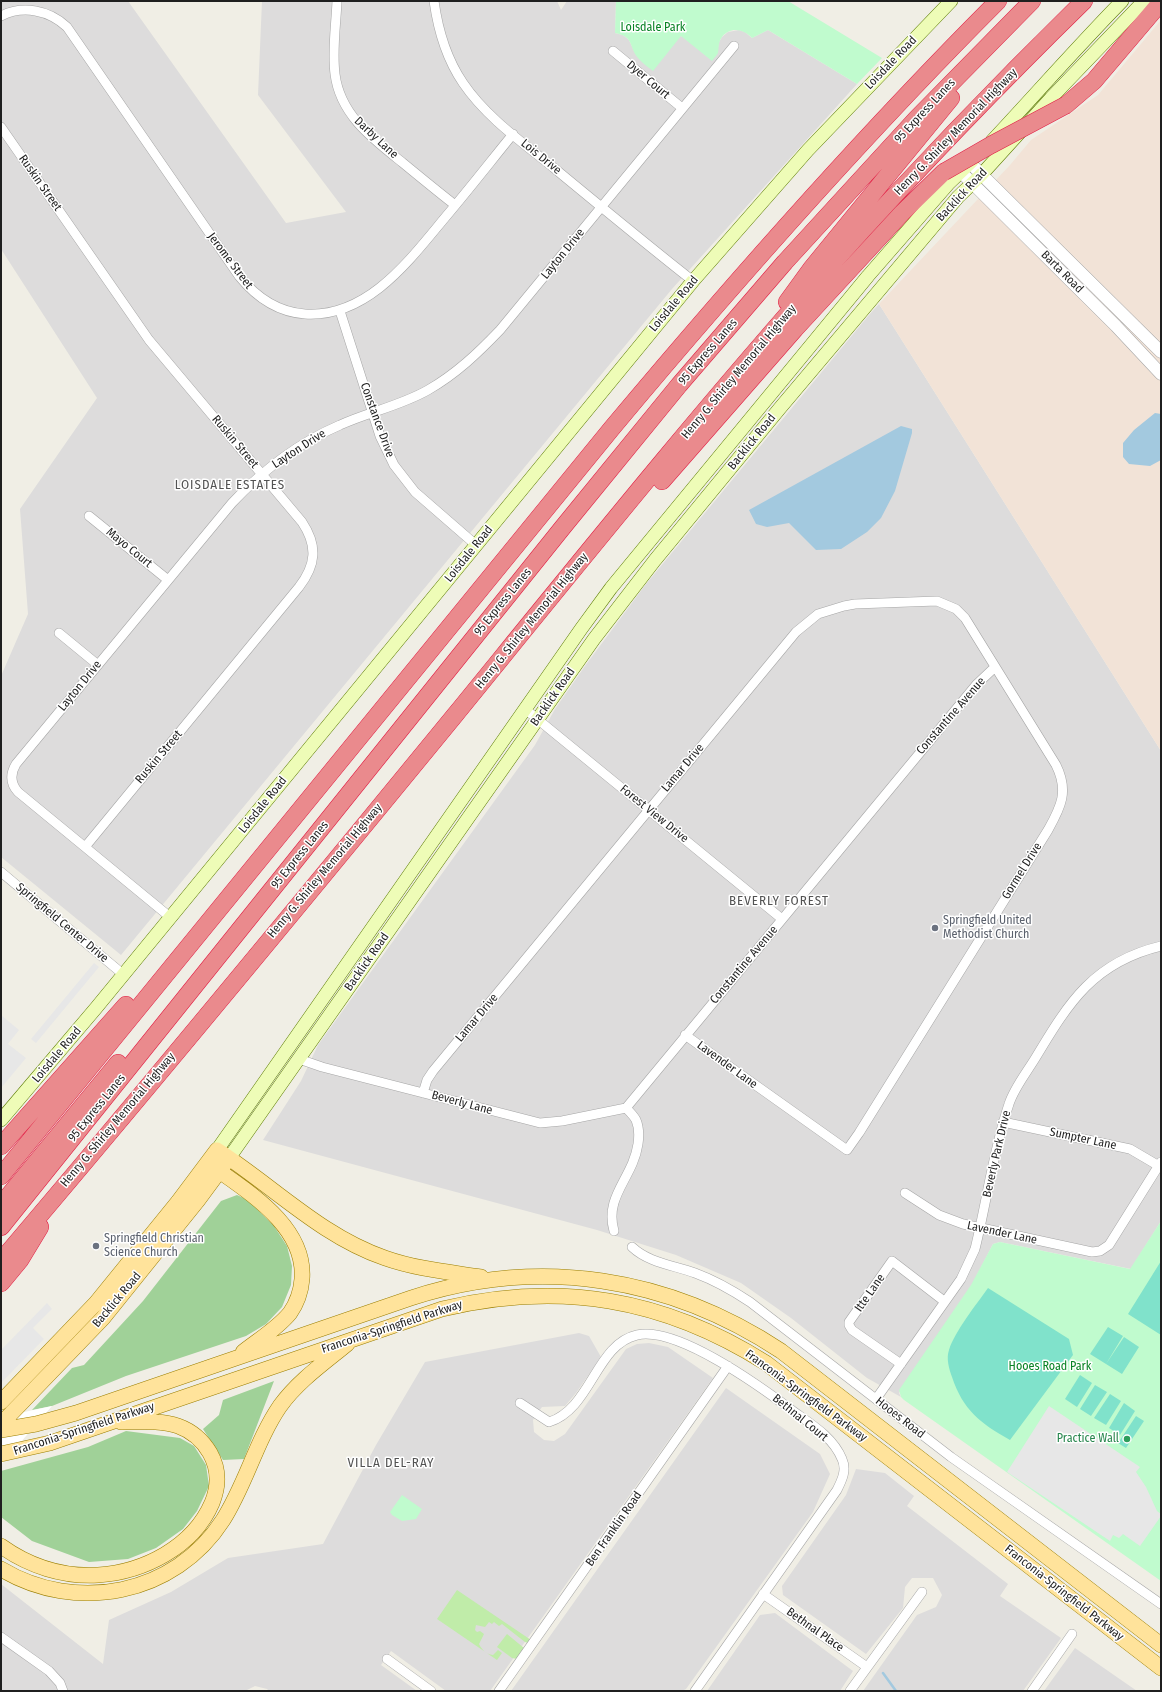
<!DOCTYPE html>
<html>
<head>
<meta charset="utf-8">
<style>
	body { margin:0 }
	#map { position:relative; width:1162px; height:1692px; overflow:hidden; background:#f0eee5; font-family:"Fira Sans Condensed",sans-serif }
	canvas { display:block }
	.frame { position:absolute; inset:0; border:2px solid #1f1f1f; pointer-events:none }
</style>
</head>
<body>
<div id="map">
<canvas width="1162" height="1692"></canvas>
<div class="frame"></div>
</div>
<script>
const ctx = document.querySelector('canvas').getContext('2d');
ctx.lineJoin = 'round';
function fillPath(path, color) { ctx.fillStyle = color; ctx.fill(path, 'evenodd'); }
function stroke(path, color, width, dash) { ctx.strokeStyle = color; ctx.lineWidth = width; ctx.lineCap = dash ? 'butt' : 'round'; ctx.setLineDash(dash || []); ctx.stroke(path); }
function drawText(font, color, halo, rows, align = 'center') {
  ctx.font = font + ' "Fira Sans Condensed",sans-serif'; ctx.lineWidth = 3; ctx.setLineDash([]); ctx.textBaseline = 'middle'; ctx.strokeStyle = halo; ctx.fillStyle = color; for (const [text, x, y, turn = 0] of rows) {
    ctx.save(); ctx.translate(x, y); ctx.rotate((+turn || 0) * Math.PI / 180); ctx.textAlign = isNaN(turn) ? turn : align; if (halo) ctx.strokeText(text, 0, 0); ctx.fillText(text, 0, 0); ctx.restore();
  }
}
const residential = new Path2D(`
	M 1,1 L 128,1 L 286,223 L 346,212 L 258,95 L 262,1 L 557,1 L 561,10 L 567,1 L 616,1 L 615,33 L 623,35 L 629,40 L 635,53 L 681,36 L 717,53 L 719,42 L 722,37 L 728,32 L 739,30 L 745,32 L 752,38 L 768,30 L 857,84 L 672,289 L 121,955 L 1,857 L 1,676 L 28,614 L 20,509 L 97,398 L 1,249 Z
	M 879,304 L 1161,751 L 1161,1221 L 1131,1269 L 1000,1242 L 993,1244 L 972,1285 L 899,1393 L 901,1397 L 867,1378 L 791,1318 L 741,1283 L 676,1255 L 597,1230 L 263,1140 L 301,1081 L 318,1045 L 535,745 L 555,709 L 585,666 L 646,584 L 869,315 Z
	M 579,1333 L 589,1336 L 601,1357 L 576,1393 L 565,1406 L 542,1407 L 533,1420 L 534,1432 L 544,1440 L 554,1441 L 565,1434 L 626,1349 L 637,1344 L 649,1343 L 668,1347 L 713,1378 L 490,1691 L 446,1691 L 391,1651 L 381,1665 L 417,1691 L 269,1691 L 267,1689 L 255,1686 L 245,1691 L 1,1691 L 1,1584 L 103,1664 L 109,1620 L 171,1592 L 228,1558 L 323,1544 L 376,1445 L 425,1362 Z
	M 726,1388 L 820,1454 L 830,1474 L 813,1512 L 686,1689 L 682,1691 L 511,1691 Z
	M 856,1469 L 885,1473 L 914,1496 L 907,1506 L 1008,1584 L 1000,1596 L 1061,1638 L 1023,1691 L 863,1691 L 917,1615 L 936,1607 L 942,1595 L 933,1578 L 912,1578 L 905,1587 L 903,1608 L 866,1654 L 783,1595 L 782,1586 L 846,1495 Z
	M 775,1613 L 853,1671 L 840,1691 L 707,1691 L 760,1615 Z
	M 1075,1648 L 1137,1691 L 1044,1691 Z`);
const military = new Path2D(`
	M 1161,20 L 1161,751 L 879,304 L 1010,165 L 1031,140 L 1098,95 Z`);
const grass = new Path2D(`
	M 457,1590 L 531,1640 L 528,1643 L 525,1642 L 502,1624 L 499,1626 L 494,1622 L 492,1624 L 489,1622 L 485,1627 L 476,1625 L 475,1630 L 477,1632 L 480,1631 L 484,1634 L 479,1644 C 482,1650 486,1654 493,1655 L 498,1650 L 502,1653 L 497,1660 L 437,1619 Z
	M 507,1634 L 524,1648 L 517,1659 L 512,1658 L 497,1647 Z`);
const forest = new Path2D(`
	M 237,1195 L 248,1200 L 274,1226 L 287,1246 L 292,1266 L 291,1285 L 282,1307 L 266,1324 L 246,1336 L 126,1376 L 52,1406 L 32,1410 L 72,1368 L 84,1365 L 143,1301 L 221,1201 Z
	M 274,1381 L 244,1459 L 223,1460 L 203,1429 L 219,1415 L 223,1400 Z
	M 126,1431 L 180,1438 L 194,1446 L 206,1465 L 209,1486 L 197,1511 L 183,1529 L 156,1548 L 128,1559 L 89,1562 L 32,1541 L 1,1517 L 1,1471 L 88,1447 Z`);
const park = new Path2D(`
	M 616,1 L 788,1 L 882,58 L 857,84 L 768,30 L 752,38 C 744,29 730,26 722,37 C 718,42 719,48 718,53 C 717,55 714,58 712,61 L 681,36 L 653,71 C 648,67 642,63 638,58 C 628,46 635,37 615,33 Z
	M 1161,1221 L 1161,1581 L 904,1400 L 901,1397 L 899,1390 L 971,1285 L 993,1244 L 1000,1242 L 1130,1269 Z
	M 402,1495 L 422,1509 L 416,1519 L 402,1521 L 392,1515 L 390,1512 Z`);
const pitch = new Path2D(`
	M 1161,1261 L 1161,1335 L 1128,1314 Z
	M 988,1288 L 1069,1339 L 1073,1355 L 1010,1440 C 980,1423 963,1410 952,1377 C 949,1369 946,1358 949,1350 C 955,1331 976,1305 988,1288 Z
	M 1108,1327 L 1123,1336 L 1106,1364 L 1090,1354 Z
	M 1124,1337 L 1139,1347 L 1122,1374 L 1106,1364 Z
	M 1080,1375 L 1092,1383 L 1077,1407 L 1065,1399 Z
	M 1095,1385 L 1107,1392 L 1091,1416 L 1080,1409 Z
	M 1110,1394 L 1121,1401 L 1106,1425 L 1094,1418 Z
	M 1124,1403 L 1135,1411 L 1120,1435 L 1109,1428 Z
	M 1136,1416 L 1144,1421 L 1126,1448 L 1118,1443 Z`);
const parking = new Path2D(`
	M 94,963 L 99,967 L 36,1043 L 31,1039 Z
	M 1,1015 L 19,1030 L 8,1044 L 26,1058 L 1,1088 Z
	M 47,1303 L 52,1309 L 33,1328 L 44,1339 L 1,1383 L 1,1350 Z
	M 1049,1406 L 1140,1467 L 1136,1472 L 1146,1487 L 1157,1511 L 1161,1514 L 1161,1516 L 1140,1546 L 1123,1534 L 1119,1538 L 1113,1535 L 1110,1541 L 1007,1472 Z`);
const water = new Path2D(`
	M 1155,413 L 1161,414 L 1161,460 L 1150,466 L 1129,464 L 1123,457 L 1123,443 L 1134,430 Z
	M 901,426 L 912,429 L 912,433 L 895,491 L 881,518 L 867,532 L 841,549 L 816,550 L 789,523 L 767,527 L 756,524 L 749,510 Z`);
const pier = new Path2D(`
	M 52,1406 L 26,1436 L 1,1465 L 1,1417 Z`);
const stream = new Path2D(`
	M 883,1673 L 896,1691`);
const minor = new Path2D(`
	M 337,1 C 336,25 332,50 335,74 C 340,115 373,139 403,163 C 420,177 437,191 455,205
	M 434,1 C 438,30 446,58 463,83 C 486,117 522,142 554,168 C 600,206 646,244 693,281
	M 1,16 C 23,5 49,10 67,27 L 239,276 C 256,297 277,312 305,314 C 369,318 411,258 448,214 C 470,188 491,161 513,134
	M 613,51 L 682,108
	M 1,127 L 149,340 L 302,522 C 318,546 316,565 299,587 L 85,847
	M 340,311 L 380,436 L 394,465 L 415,492 L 476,545
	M 89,516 L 168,580
	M 59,633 L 98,665
	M 525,709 L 782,919
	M 1,872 L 124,975
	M 170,917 L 18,792 C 10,783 10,774 16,764 L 232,503 C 263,470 298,443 340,425 C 368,412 400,406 428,390 C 456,374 478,353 500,330 L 734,46
	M 299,1059 L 322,1067 L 540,1123 L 562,1121 L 626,1108
	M 423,1093 L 427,1080 L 433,1071 L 796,632 L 818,614 L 844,606 L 855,604 L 937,601 L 956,609 L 965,618 L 1056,765 C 1069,791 1061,807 1048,830 L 859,1133 L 847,1150 L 685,1035
	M 1003,1122 L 1130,1149 L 1159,1166
	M 905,1193 L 939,1215 L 963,1224 L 1092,1252 L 1100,1251 L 1109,1245 L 1161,1162
	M 614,1231 C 604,1196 633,1178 638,1144 C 639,1137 639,1127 636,1120 C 634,1116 629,1111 626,1108 L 976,685 L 995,667
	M 632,1247 C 649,1263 673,1265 695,1273 C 714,1280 732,1290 750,1302 L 951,1457 L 1161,1604
	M 901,1364 L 852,1330 L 849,1325 L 849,1322 L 892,1261 L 944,1301
	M 876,1399 L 961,1279 L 975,1249 C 987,1201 993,1151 1009,1104 C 1014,1088 1027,1072 1036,1057 C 1069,1002 1094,962 1161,946
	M 520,1403 L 549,1422 C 591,1409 596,1344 637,1335 C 677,1326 761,1387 793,1411 C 811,1424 833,1437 842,1459 C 847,1470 842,1480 837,1490 L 695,1691
	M 763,1594 L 867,1667
	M 1,1637 L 49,1671 L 60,1683 L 63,1691
	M 387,1659 L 431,1691
	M 499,1691 L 728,1366
	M 850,1691 L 922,1592
	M 1032,1691 L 1072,1634`);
const tertiary = new Path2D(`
	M 970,163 L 1161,352
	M 961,172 L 1116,326 L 1161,374`);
const secondary = new Path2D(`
	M 992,141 C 1035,95 1077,47 1122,1
	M 1,1120 L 96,1008 L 693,281 L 808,150 L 951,1
	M 217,1150 L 581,629 L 611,588 L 868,276 L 949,183 L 972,161
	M 229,1158 L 594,639 L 655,560 L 780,408 L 958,197 L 982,174 L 1051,98 L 1144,1`);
const primary = new Path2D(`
	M 211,1165 C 248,1192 306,1226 302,1279 C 301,1291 297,1303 290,1313 C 277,1329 258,1340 243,1352
	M 1,1402 L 96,1303 L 178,1202 L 217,1150 C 273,1186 321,1236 385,1258 C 416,1269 449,1272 481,1277
	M 1,1424 L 103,1318 L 198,1200 L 229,1158
	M 1,1430 L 36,1424 L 76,1413 L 411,1298 C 540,1256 669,1277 781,1351 L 1161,1645
	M 1,1454 L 50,1443 L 442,1309 C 560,1281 663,1298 766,1363 L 1161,1668
	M 1,1546 C 29,1566 63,1577 98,1575 C 144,1572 193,1547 212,1503 C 219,1486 219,1469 210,1453 C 203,1441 192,1431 178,1426 C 160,1420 140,1422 121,1422
	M 1,1569 C 76,1614 175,1595 223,1520 C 246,1484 256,1441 280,1406 C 298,1381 324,1363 347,1344`);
const motorway = new Path2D(`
	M 1066,105 L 1094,81 L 1161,2
	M 787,302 L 811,269 L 951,98
	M 662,481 L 795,329 L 902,213 L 944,172
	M 1,1146 L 126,1005
	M 1,1176 L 612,428 C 736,280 862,137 998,1
	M 1,1205 L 118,1063
	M 1,1227 L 563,527 L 679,385 L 785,262 L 916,119 L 1032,1
	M 1,1261 C 154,1081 305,898 455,715 C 578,564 700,412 830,266 C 912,175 996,87 1084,1
	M 1,1283 L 20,1260 L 40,1227`);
const motorwayBridge = new Path2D(`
	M 944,172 L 991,145 L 1066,105`);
const markers = [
	[935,928,4,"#6b7280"],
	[96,1246,4,"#6b7280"],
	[1127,1439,4,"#2e9e5b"]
];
const parkNames = [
	["Loisdale Park",653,28],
	["Hooes Road Park",1050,1367]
];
const streetNames = [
	["Loisdale Road",891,63,-46],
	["Dyer Court",648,80,40],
	["95 Express Lanes",925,111,-47],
	["Henry G. Shirley Memorial Highway",956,132,-46],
	["Darby Lane",376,138,43],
	["Lois Drive",541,157,39],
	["Ruskin Street",40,183,55],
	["Backlick Road",962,195,-47],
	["Layton Drive",563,254,-51],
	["Jerome Street",230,261,53],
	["Barta Road",1062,272,45],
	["Loisdale Road",674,304,-50],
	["95 Express Lanes",708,352,-49],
	["Henry G. Shirley Memorial Highway",739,372,-50],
	["Constance Drive",377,420,70],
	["Ruskin Street",235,442,50],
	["Backlick Road",752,442,-51],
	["Layton Drive",299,449,-33],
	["Mayo Court",129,548,39],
	["Loisdale Road",469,554,-51],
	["95 Express Lanes",503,602,-51],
	["Henry G. Shirley Memorial Highway",532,621,-51],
	["Layton Drive",80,686,-51],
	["Backlick Road",553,697,-55],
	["Constantine Avenue",951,716,-49],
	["Ruskin Street",159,757,-50],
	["Lamar Drive",683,768,-50],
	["Loisdale Road",263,805,-51],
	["Forest View Drive",654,814,39],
	["95 Express Lanes",300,855,-51],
	["Henry G. Shirley Memorial Highway",325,871,-50],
	["Gormel Drive",1022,871,-58],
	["Springfield Center Drive",62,923,40],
	["Backlick Road",367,962,-55],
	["Constantine Avenue",744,965,-50],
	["Lamar Drive",477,1018,-50],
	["Loisdale Road",57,1055,-50],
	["Lavender Lane",727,1065,36],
	["Beverly Lane",462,1103,15],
	["95 Express Lanes",97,1108,-51],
	["Henry G. Shirley Memorial Highway",118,1120,-50],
	["Sumpter Lane",1083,1139,12],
	["Beverly Park Drive",997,1154,-77],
	["Lavender Lane",1002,1233,12],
	["Itte Lane",870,1293,-55],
	["Backlick Road",117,1300,-50],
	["Franconia-Springfield Parkway",392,1327,-18],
	["Franconia-Springfield Parkway",806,1396,36],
	["Bethnal Court",800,1418,39],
	["Hooes Road",900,1418,38],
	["Franconia-Springfield Parkway",84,1429,-18],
	["Ben Franklin Road",614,1529,-55],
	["Franconia-Springfield Parkway",1064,1593,38],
	["Bethnal Place",815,1630,35]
];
const worshipNames = [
	["Springfield United",943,921],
	["Methodist Church",943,935],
	["Springfield Christian",104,1239],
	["Science Church",104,1253]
];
const leisureNames = [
	["Practice Wall",1119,1439]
];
const neighbourhoodNames = [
	["LOISDALE ESTATES",230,485],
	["BEVERLY FOREST",779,901],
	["VILLA DEL-RAY",391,1463]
];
fillPath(residential, '#dddcdc');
fillPath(military, '#f2e3d7');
fillPath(grass, '#c0eca9');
fillPath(forest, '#a0d198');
fillPath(park, '#c0fbce');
fillPath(pitch, '#80e2cb');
fillPath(parking, '#e7e7e7');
fillPath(water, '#a3c9df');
fillPath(pier, '#fff');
stroke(stream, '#a3c9df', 2.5);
stroke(minor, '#a6a6a6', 10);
stroke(tertiary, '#a6a6a6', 13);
stroke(secondary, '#5b7b01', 14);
stroke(primary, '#9a7e00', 16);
stroke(motorway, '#e11e44', 18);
stroke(minor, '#fff', 9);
stroke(tertiary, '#fff', 12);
stroke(secondary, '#eefcb7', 13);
stroke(primary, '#ffe39b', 15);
stroke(motorway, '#ea8a8d', 17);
stroke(motorwayBridge, '#e11e44', 18, []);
stroke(motorwayBridge, '#ea8a8d', 17);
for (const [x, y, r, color] of markers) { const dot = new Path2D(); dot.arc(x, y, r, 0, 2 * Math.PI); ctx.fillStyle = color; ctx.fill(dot); stroke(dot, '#fff', 1.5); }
drawText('12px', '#088224', '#fff', parkNames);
drawText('12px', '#1f1f1f', '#fff', streetNames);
drawText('12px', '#5b616d', '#fff', worshipNames, 'left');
drawText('12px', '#27864d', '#fff', leisureNames, 'right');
ctx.letterSpacing = '1px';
drawText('13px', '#525252', '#fff', neighbourhoodNames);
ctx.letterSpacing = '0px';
</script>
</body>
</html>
